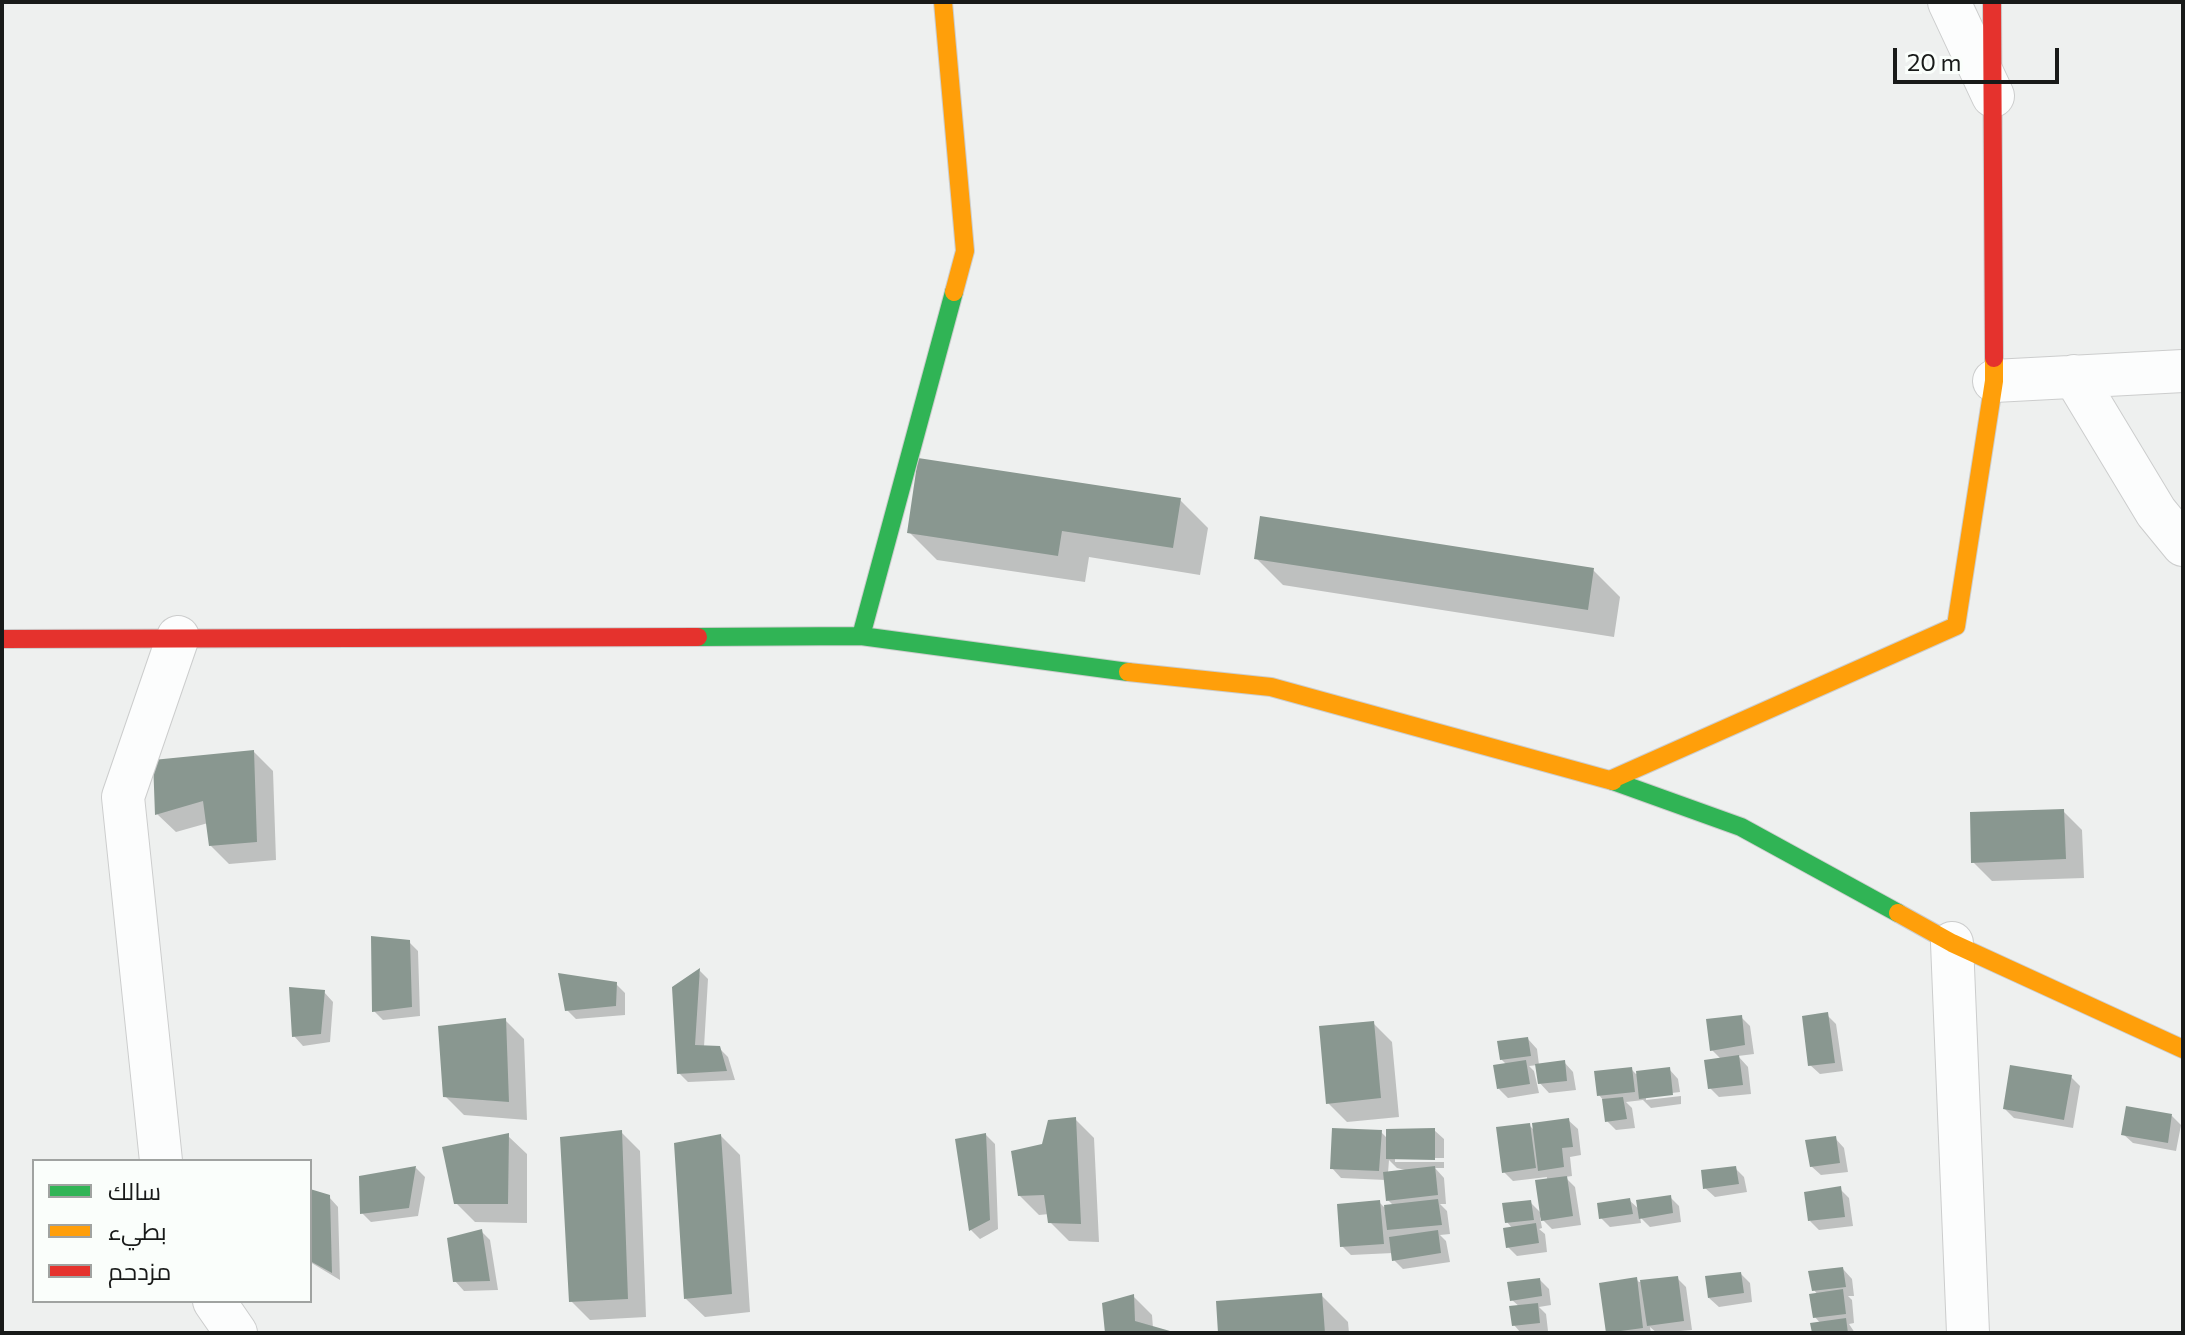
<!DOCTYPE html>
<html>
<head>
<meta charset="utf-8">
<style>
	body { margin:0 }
	#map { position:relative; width:2185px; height:1335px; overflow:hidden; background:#eef0ef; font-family:Commissioner,Cairo,sans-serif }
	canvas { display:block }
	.frame { position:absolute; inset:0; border:4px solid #181a19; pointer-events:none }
	.legend { position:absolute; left:32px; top:1159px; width:280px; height:144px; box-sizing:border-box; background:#fafefb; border:2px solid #a0a3a1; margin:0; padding:10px 14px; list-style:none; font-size:24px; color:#181a19 }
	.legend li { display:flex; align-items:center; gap:16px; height:40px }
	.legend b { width:40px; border:2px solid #a0a3a1 }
	.scale { position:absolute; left:1893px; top:48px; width:166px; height:36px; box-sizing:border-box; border:4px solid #181a19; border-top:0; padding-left:10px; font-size:24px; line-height:28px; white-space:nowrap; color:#181a19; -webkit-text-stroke:6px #fafefb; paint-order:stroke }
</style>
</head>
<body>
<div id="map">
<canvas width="2185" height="1335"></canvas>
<div class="frame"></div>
<ul class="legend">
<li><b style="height:10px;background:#30b455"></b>سالك</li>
<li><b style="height:10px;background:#ff9f0a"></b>بطيء</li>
<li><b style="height:10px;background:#e5322d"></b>مزدحم</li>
</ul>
<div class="scale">20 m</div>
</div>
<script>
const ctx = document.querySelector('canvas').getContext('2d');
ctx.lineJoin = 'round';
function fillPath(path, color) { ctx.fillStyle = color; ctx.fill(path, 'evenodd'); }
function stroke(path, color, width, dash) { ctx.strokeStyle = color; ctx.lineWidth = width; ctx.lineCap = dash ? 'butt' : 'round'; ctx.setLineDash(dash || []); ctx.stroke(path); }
const shadow = new Path2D(`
	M 1180,500 L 1208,528 L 1200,575 L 1089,557 L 1085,582 L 937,560 L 909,532 Z
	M 1256,558 L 1593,570 L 1620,597 L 1614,637 L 1283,585 Z
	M 254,752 L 273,771 L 276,860 L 229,864 L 210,845 L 208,823 L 176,832 L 157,814 Z
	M 2063,811 L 2082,830 L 2084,878 L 1992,881 L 1973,862 Z
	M 409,942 L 418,951 L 420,1016 L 383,1020 L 374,1011 Z
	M 700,971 L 708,979 L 704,1047 L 719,1048 L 728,1057 L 735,1080 L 688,1082 L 679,1073 Z
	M 616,984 L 625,993 L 625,1015 L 576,1019 L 567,1010 Z
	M 324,992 L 333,1002 L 330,1042 L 303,1046 L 294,1036 Z
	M 1827,1015 L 1836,1024 L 1843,1071 L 1820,1074 L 1810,1065 Z
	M 1741,1017 L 1750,1026 L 1754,1054 L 1738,1056 L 1748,1067 L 1751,1094 L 1719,1097 L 1710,1088 L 1722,1060 L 1712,1050 Z
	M 505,1020 L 524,1039 L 527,1120 L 464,1115 L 445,1096 Z
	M 1373,1023 L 1392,1042 L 1399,1117 L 1347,1122 L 1328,1103 Z
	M 1528,1039 L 1537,1049 L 1539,1065 L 1564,1062 L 1573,1072 L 1576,1090 L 1549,1093 L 1538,1081 L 1538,1065 L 1529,1066 L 1534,1071 L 1539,1093 L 1508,1098 L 1499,1089 L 1507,1065 L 1501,1059 Z
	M 1631,1069 L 1636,1074 L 1669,1069 L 1678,1079 L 1680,1092 L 1646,1096 L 1646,1100 L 1681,1096 L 1681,1104 L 1651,1108 L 1643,1100 L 1626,1102 L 1632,1108 L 1635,1128 L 1616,1130 L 1607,1121 L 1604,1101 L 1599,1095 Z
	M 2071,1077 L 2080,1086 L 2073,1128 L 2014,1118 L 2005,1109 Z
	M 2172,1116 L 2181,1125 L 2176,1151 L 2133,1143 L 2123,1134 Z
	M 1075,1119 L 1094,1138 L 1099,1242 L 1069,1241 L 1050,1222 L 1049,1214 L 1039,1215 L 1020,1196 L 1043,1146 Z
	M 1568,1120 L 1578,1129 L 1581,1155 L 1570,1157 L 1572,1176 L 1565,1177 L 1575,1187 L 1581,1225 L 1552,1229 L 1540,1217 L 1542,1228 L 1539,1229 L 1545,1234 L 1547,1252 L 1517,1256 L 1508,1247 L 1513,1229 L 1507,1222 L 1530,1202 L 1542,1214 L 1547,1177 L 1513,1181 L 1504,1172 L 1529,1125 L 1535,1131 Z
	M 1434,1130 L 1444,1139 L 1444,1158 L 1395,1158 L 1395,1162 L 1444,1162 L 1444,1168 L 1435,1168 L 1444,1178 L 1446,1204 L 1440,1204 L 1447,1211 L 1450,1234 L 1440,1235 L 1446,1241 L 1450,1262 L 1403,1269 L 1394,1260 L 1393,1253 L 1351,1255 L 1342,1246 L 1379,1202 L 1384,1207 L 1394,1206 L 1388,1200 L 1386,1180 L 1341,1178 L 1332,1168 L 1381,1132 L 1388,1139 ZM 1389,1160 L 1397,1168 L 1409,1171 L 1388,1173 Z
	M 621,1132 L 640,1151 L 646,1317 L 590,1320 L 571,1301 Z
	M 986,1135 L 995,1144 L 998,1229 L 980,1239 L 971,1230 Z
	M 508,1136 L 527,1154 L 527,1223 L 475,1222 L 456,1203 Z
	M 721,1136 L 740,1155 L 750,1312 L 705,1317 L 686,1299 Z
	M 1835,1138 L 1844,1148 L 1848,1172 L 1821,1175 L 1811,1166 Z
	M 416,1168 L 425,1177 L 418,1216 L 371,1222 L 362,1213 Z
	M 1735,1168 L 1744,1177 L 1747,1192 L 1715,1197 L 1705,1188 Z
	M 1840,1189 L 1849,1198 L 1853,1226 L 1819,1230 L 1810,1221 Z
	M 310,1191 L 329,1197 L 338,1207 L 340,1280 L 310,1262 Z
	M 1670,1197 L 1679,1206 L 1681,1222 L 1650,1227 L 1640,1217 L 1641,1223 L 1610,1227 L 1601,1218 L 1629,1200 L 1640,1210 Z
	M 481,1231 L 490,1240 L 498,1290 L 464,1291 L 455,1281 Z
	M 1843,1269 L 1852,1279 L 1854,1296 L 1848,1296 L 1852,1300 L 1854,1323 L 1849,1324 L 1855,1333 L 1814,1333 L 1821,1324 L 1815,1317 L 1818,1295 L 1814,1290 Z
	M 1741,1274 L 1750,1283 L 1752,1302 L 1719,1307 L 1709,1298 Z
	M 1677,1278 L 1686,1287 L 1692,1330 L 1657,1333 L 1650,1327 L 1651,1333 L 1608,1333 L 1636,1279 L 1639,1282 Z
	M 1540,1280 L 1549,1289 L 1551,1305 L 1539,1307 L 1546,1314 L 1548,1331 L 1521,1333 L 1514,1325 L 1520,1307 L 1512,1300 Z
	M 1321,1295 L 1348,1322 L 1349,1333 L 1220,1333 Z
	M 1133,1296 L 1152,1315 L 1153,1328 L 1171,1333 L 1107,1333 Z`);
const building = new Path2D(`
	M 918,458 L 1181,498 L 1173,548 L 1062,531 L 1058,556 L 907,533 Z
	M 1260,516 L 1594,568 L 1588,610 L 1254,559 Z
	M 254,750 L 257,842 L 209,846 L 203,801 L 155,815 L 153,760 Z
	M 2064,809 L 2066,859 L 1971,863 L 1970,812 Z
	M 371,936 L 410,940 L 412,1007 L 372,1012 Z
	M 700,968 L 695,1045 L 720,1046 L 727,1071 L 677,1074 L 672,987 Z
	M 558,973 L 617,982 L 616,1006 L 565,1011 Z
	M 289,987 L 325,990 L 321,1034 L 292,1037 Z
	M 1828,1012 L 1835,1063 L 1808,1066 L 1802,1016 Z
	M 1742,1015 L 1745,1045 L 1710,1051 L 1706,1019 Z
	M 506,1018 L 509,1102 L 443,1097 L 438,1026 Z
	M 1374,1021 L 1381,1098 L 1326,1104 L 1319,1026 Z
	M 1528,1037 L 1531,1056 L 1500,1060 L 1497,1041 Z
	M 1739,1055 L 1743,1085 L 1708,1089 L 1704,1060 Z
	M 1526,1060 L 1530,1084 L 1497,1089 L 1493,1065 Z
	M 1565,1060 L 1567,1081 L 1538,1084 L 1535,1064 Z
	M 2010,1065 L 2072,1075 L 2064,1120 L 2003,1109 Z
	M 1632,1067 L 1635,1092 L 1597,1096 L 1594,1071 Z
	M 1670,1067 L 1673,1095 L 1639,1099 L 1636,1071 Z
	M 1623,1097 L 1627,1119 L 1605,1122 L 1602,1099 Z
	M 2126,1106 L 2172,1114 L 2168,1143 L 2121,1135 Z
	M 1076,1117 L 1081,1224 L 1048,1223 L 1044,1195 L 1018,1196 L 1011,1151 L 1042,1144 L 1048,1120 Z
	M 1569,1118 L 1573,1147 L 1562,1148 L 1564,1167 L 1538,1171 L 1532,1123 Z
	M 1530,1123 L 1536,1168 L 1502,1173 L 1496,1127 Z
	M 1332,1128 L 1382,1130 L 1379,1171 L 1330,1169 Z
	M 1435,1128 L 1435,1160 L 1386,1159 L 1386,1129 Z
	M 622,1130 L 628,1299 L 569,1302 L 560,1137 Z
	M 509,1133 L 508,1204 L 454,1204 L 442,1147 Z
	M 986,1133 L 990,1220 L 969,1231 L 955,1139 Z
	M 721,1134 L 732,1294 L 684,1299 L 674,1143 Z
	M 1836,1136 L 1840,1163 L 1810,1167 L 1805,1140 Z
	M 416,1166 L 409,1208 L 360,1214 L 359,1176 Z
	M 1435,1166 L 1438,1195 L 1386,1201 L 1383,1172 Z
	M 1736,1166 L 1739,1184 L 1703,1189 L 1701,1170 Z
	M 1567,1176 L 1573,1216 L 1541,1221 L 1535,1180 Z
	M 1841,1186 L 1845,1217 L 1808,1221 L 1804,1192 Z
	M 310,1189 L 330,1195 L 332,1273 L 310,1261 Z
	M 1671,1195 L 1673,1213 L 1639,1219 L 1636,1200 Z
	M 1630,1198 L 1633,1214 L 1599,1219 L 1597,1203 Z
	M 1438,1199 L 1442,1225 L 1387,1230 L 1384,1205 Z
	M 1380,1200 L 1384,1244 L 1340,1247 L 1337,1204 Z
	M 1531,1200 L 1534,1220 L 1505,1223 L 1502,1203 Z
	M 1536,1223 L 1539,1243 L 1506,1248 L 1503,1228 Z
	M 482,1229 L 490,1281 L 453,1282 L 447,1238 Z
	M 1438,1230 L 1441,1253 L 1392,1261 L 1389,1237 Z
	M 1843,1267 L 1846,1287 L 1812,1291 L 1808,1271 Z
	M 1741,1272 L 1744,1293 L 1708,1298 L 1705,1276 Z
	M 1678,1276 L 1684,1321 L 1647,1326 L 1640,1280 Z
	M 1637,1277 L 1643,1328 L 1606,1333 L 1599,1283 Z
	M 1540,1278 L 1542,1296 L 1510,1301 L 1507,1282 Z
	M 1843,1289 L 1846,1314 L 1813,1318 L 1809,1294 Z
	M 1322,1293 L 1325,1333 L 1218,1333 L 1216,1301 Z
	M 1134,1294 L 1135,1321 L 1177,1333 L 1105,1333 L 1102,1303 Z
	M 1538,1303 L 1540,1323 L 1512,1326 L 1509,1306 Z
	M 1846,1318 L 1848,1333 L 1812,1333 L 1810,1323 Z`);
const street = new Path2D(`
	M 1949,2 L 1993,96
	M 2074,376 L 2156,512 L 2183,545
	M 1994,381 L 2183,371
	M 1952,943 L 1968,1333
	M 161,1161 L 123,797 L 178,637
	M 214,1301 L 236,1333`);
const fast = new Path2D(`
	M 861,636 L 954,292
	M 698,637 L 861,636 L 1128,672
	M 1613,781 L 1741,827 L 1898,913`);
const slow = new Path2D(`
	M 943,2 L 965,251 L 954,292
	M 1128,672 L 1271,687 L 1613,781
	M 1610,780 L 1956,626 L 1994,381 L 1994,358
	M 1898,913 L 1952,943 L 2183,1049`);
const jam = new Path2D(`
	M 1992,2 L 1994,358
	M 2,639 L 698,637`);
fillPath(shadow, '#0003');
fillPath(building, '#899790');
stroke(street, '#cccdcd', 44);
stroke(fast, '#cccdcd', 20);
stroke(slow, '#cccdcd', 20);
stroke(jam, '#cccdcd', 20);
stroke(street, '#fcfdfd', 42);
stroke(fast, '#30b455', 18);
stroke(slow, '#ff9f0a', 18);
stroke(jam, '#e5322d', 18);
</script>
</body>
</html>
